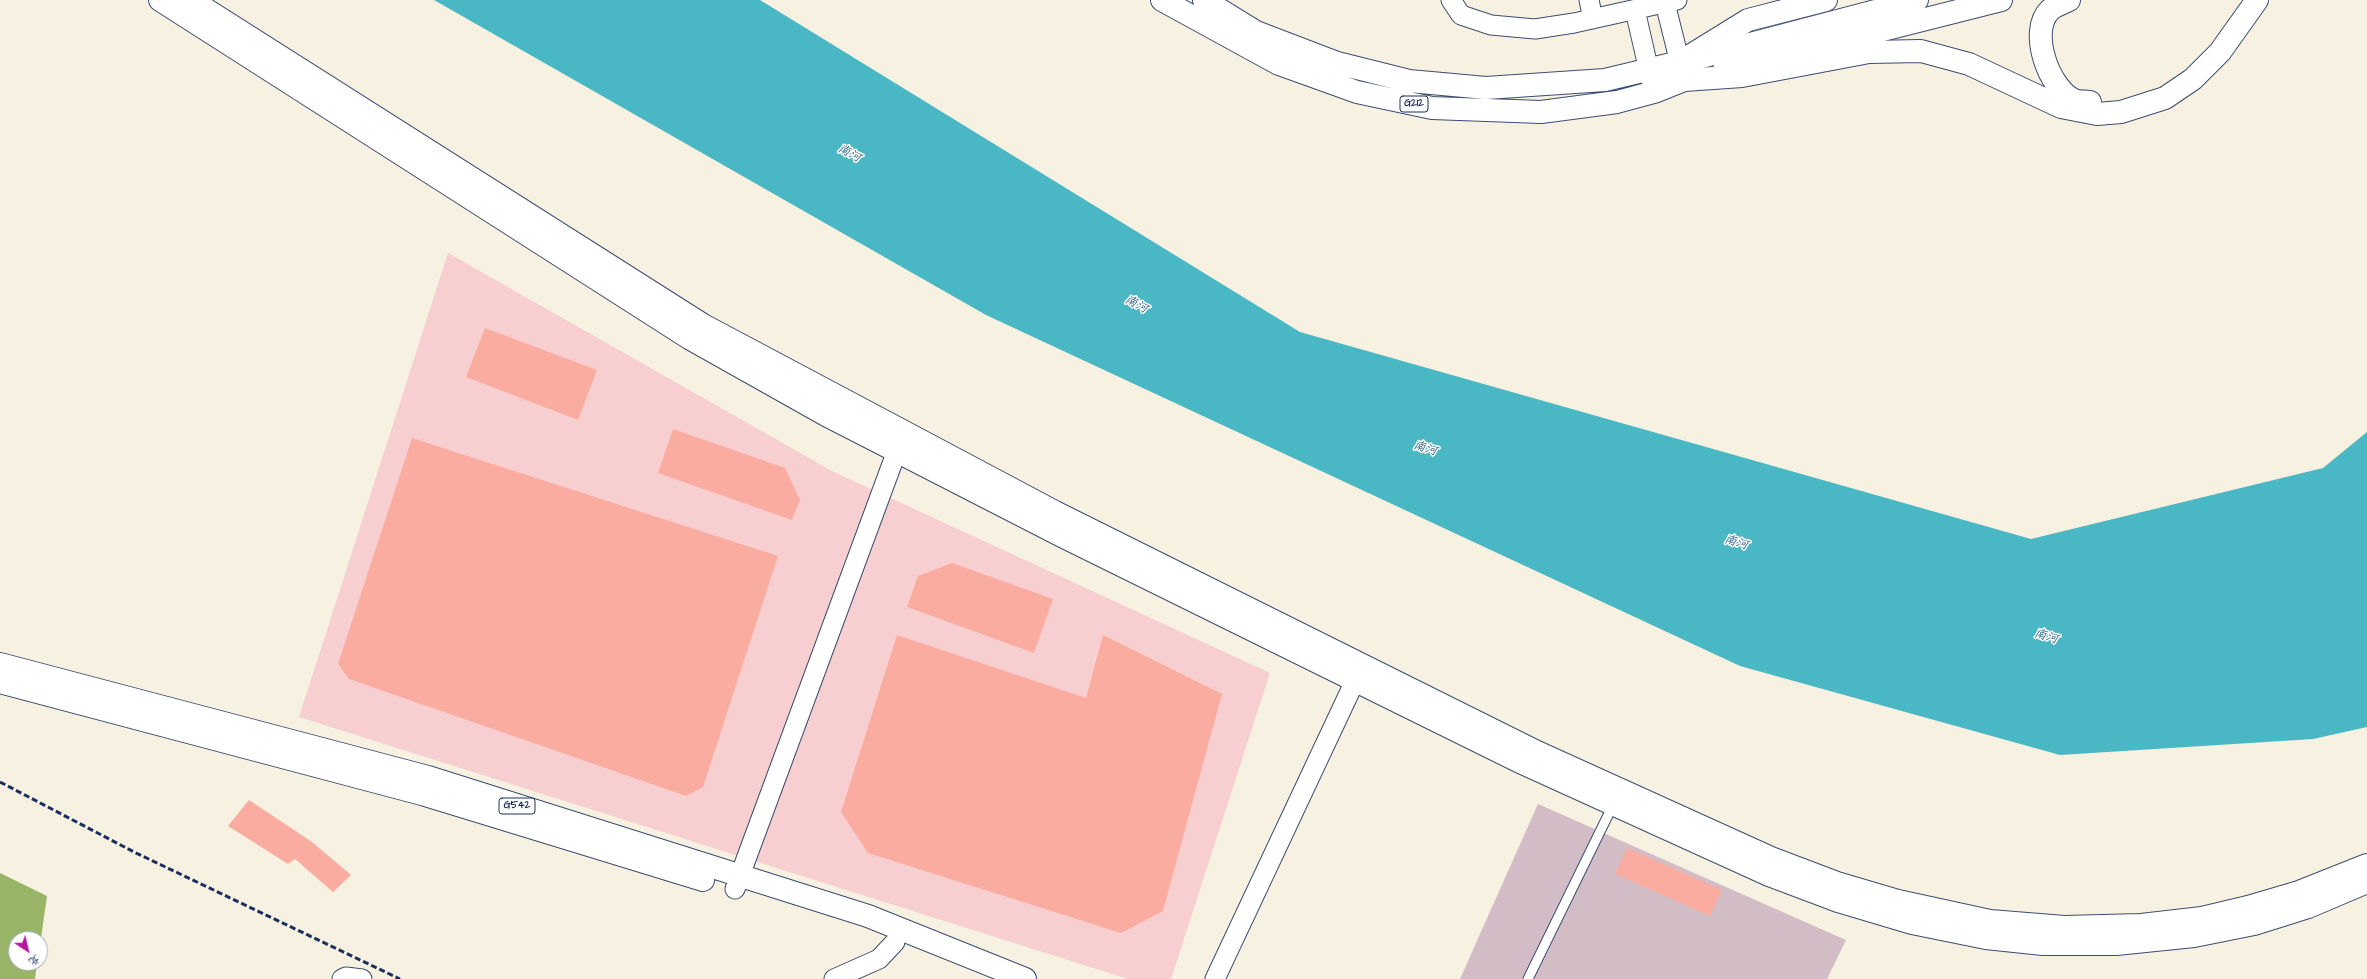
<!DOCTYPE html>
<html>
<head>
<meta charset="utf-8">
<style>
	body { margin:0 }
	#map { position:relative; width:2367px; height:979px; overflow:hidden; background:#f6f1e1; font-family:"Architects Daughter","LXGW WenKai TC",sans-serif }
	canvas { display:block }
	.north { position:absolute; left:8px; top:931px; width:40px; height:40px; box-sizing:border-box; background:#fff; border:1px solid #a4acbf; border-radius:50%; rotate:145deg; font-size:11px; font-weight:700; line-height:16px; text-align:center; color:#1b2f5e }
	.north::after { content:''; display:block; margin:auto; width:14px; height:18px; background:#b5179e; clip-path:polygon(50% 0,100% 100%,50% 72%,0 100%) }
</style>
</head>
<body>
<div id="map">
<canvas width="2367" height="979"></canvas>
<div class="north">北</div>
</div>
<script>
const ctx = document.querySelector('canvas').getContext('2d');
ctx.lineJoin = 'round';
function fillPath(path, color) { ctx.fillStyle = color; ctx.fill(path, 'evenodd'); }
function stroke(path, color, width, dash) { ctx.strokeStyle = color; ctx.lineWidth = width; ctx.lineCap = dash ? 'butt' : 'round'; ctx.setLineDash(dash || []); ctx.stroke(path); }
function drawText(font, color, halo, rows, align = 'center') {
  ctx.font = font + ' "Architects Daughter","LXGW WenKai TC",sans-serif'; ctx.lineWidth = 3; ctx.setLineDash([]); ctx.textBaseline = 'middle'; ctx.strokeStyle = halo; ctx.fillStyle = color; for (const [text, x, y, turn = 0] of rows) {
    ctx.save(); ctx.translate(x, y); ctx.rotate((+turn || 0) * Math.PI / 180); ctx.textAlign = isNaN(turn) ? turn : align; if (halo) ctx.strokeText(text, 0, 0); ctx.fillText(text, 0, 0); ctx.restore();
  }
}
const built = new Path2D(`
	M 448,253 L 832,471 L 1270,673 L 1171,979 L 1128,979 L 299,717 Z`);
const industrial = new Path2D(`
	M 1538,804 L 1846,940 L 1827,979 L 1460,979 Z`);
const forest = new Path2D(`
	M 0,873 L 47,896 L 40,945 L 40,939 L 16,939 L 16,963 L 37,963 L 35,979 L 0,979 Z`);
const water = new Path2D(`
	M 434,0 L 760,0 L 1300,332 L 2031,539 L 2323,468 L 2367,432 L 2367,727 L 2313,739 L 2060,755 L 1740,666 L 986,315 Z`);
const building = new Path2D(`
	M 485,328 L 597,370 L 578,420 L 466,377 Z
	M 673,429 L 785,468 L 800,500 L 792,520 L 658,473 Z
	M 412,438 L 778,556 L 703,787 L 686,796 L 349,679 L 338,664 Z
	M 952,563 L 1053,599 L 1034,653 L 907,607 L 918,576 Z
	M 897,635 L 1086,698 L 1103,635 L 1222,694 L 1163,911 L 1121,933 L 868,853 L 841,812 Z
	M 249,800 L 312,842 L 351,875 L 333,892 L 295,859 L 288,864 L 228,826 Z
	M 1627,848 L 1722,890 L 1710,916 L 1615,874 Z`);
const service = new Path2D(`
	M 1528,979 L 1614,803`);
const minor = new Path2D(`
	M 1451,0 L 1461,15 L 1491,25 L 1535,29 L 1574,23 L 1677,0
	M 1589,0 L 1593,19
	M 1665,3 L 1683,75
	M 1635,10 L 1652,84
	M 735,889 L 902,437
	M 342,979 L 346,977 L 362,979
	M 834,979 L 879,959 L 895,942
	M 1215,979 L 1361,668`);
const tertiary = new Path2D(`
	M 160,0 L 689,338 L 826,415 L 1062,536 L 1518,761 L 1769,875 L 1838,901 L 1912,923 L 1986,938 L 2043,944 L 2116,944 L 2194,936 L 2254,924 L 2308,907 L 2367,882
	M 191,0 L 703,325 L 1055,512 L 1537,752 L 1771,858 L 1837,883 L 1898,901 L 1990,921 L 2064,927 L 2141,925 L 2202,918 L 2248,907 L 2299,892 L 2367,865`);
const primary = new Path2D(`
	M 1686,61 L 1917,0
	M 1724,70 L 2001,0`);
const trunk = new Path2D(`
	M 1162,0 L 1279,64 L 1357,92 L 1432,108 L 1541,112 L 1617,102 L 1654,92 L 1684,80 L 1742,76 L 1869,52 L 1921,51 L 1969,64 L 2061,107 L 2097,114 L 2121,112 L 2165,98 L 2193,79 L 2220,52 L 2257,0
	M 1204,0 L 1256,32 L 1337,63 L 1409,81 L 1486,88 L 1605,80 L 1680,62 L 1748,20 L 1826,0
	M 2069,0 C 2063,3 2054,6 2050,10 C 2028,31 2049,89 2074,100 C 2078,102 2085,101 2090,102
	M 0,664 L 428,777 L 868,916 L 1025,979
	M 0,682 L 422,794 L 703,880`);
const rail = new Path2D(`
	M 0,782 L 134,852 L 400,979`);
const shields = [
	[1414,104,28],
	[517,806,36]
];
const shieldNames = [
	["G212",1414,104],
	["G542",517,806]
];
const waterNames = [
	["南河",849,154,28],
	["南河",1136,305,28],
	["南河",1425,449,17],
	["南河",1736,543,17],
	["南河",2046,637,17]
];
fillPath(built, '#f7cfd1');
fillPath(industrial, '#d2bdc6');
fillPath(forest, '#98b466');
fillPath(water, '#4ab7c5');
fillPath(building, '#faaca0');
stroke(service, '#3c4c72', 11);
stroke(minor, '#3c4c72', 21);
stroke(tertiary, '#3c4c72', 24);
stroke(primary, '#3c4c72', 24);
stroke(trunk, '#3c4c72', 24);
stroke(service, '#fff', 9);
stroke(minor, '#fff', 19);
stroke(tertiary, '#fff', 22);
stroke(primary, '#fff', 22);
stroke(trunk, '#fff', 22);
stroke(rail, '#1b2f5e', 3, [6, 3]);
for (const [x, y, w] of shields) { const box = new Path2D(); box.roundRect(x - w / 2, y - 8, w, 16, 3); ctx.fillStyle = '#fff'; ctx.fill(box); stroke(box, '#1b2f5e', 1); }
drawText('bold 10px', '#1b2f5e', null, shieldNames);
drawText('italic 12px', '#2b5f82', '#fff', waterNames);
</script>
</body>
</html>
